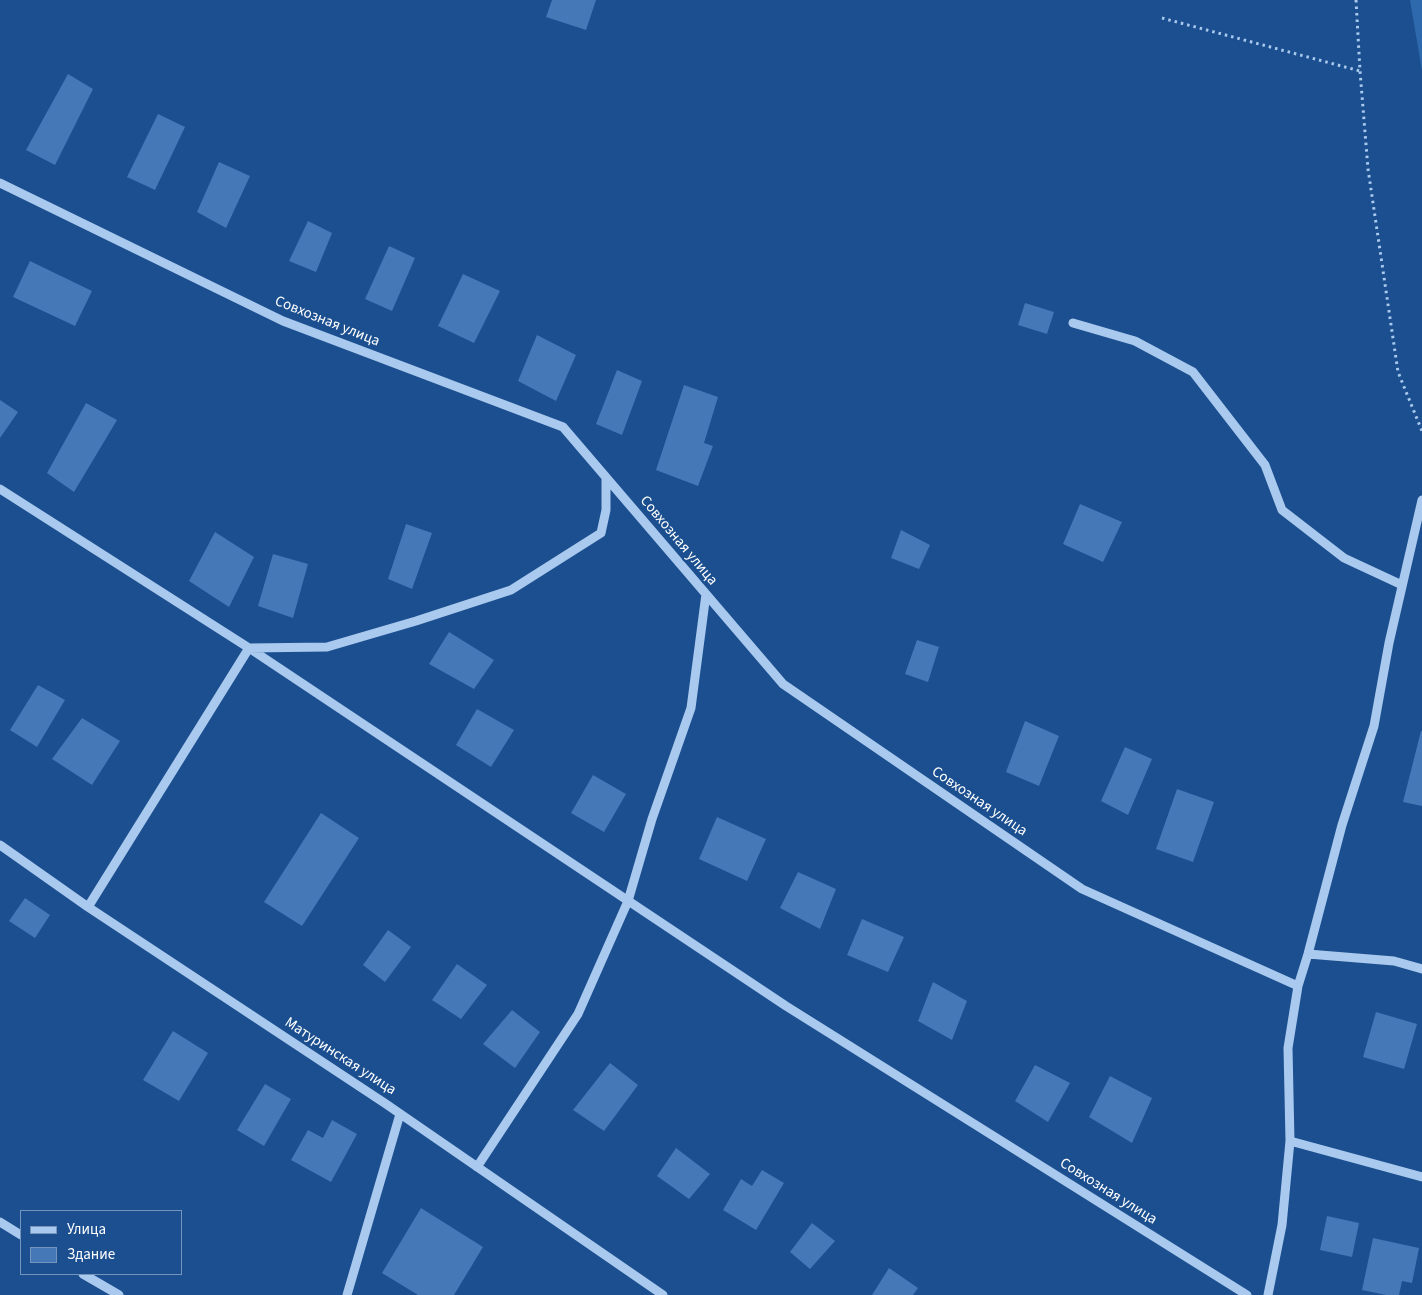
<!DOCTYPE html>
<html>
<head>
<meta charset="utf-8">
<style>
	body { margin:0 }
	#map { position:relative; width:1422px; height:1295px; overflow:hidden; background:#1b4f8f; font-family:"Source Sans 3",sans-serif }
	canvas { display:block }
	.legend { position:absolute; left:20px; top:1210px; width:162px; height:65px; box-sizing:border-box; background:#1b4f8f; border:1px solid #7695bc; margin:0; padding:6px 9px; list-style:none; font-size:15px; color:#fff }
	.legend li { display:flex; align-items:center; gap:10px; height:25px }
	.legend b { width:25px; border:1px solid #7695bc }
</style>
</head>
<body>
<div id="map">
<canvas width="1422" height="1295"></canvas>
<ul class="legend">
<li><b style="height:6px;background:#a9c9ee"></b>Улица</li>
<li><b style="height:14px;background:#4478b7"></b>Здание</li>
</ul>
</div>
<script>
const ctx = document.querySelector('canvas').getContext('2d');
ctx.lineJoin = 'round';
function fillPath(path, color) { ctx.fillStyle = color; ctx.fill(path, 'evenodd'); }
function stroke(path, color, width, dash) { ctx.strokeStyle = color; ctx.lineWidth = width; ctx.lineCap = dash ? 'butt' : 'round'; ctx.setLineDash(dash || []); ctx.stroke(path); }
function drawText(font, color, halo, rows, align = 'center') {
  ctx.font = font + ' "Source Sans 3",sans-serif'; ctx.lineWidth = 4.5; ctx.setLineDash([]); ctx.textBaseline = 'middle'; ctx.strokeStyle = halo; ctx.fillStyle = color; for (const [text, x, y, turn = 0] of rows) {
    ctx.save(); ctx.translate(x, y); ctx.rotate((+turn || 0) * Math.PI / 180); ctx.textAlign = isNaN(turn) ? turn : align; if (halo) ctx.strokeText(text, 0, 0); ctx.fillText(text, 0, 0); ctx.restore();
  }
}
const green = new Path2D(`
	M 1410,0 L 1422,0 L 1422,71 Z`);
const building = new Path2D(`
	M 552,0 L 596,0 L 586,30 L 546,17 Z
	M 68,74 L 93,89 L 55,165 L 26,150 Z
	M 158,114 L 185,127 L 155,190 L 127,177 Z
	M 219,162 L 250,176 L 226,228 L 197,212 Z
	M 308,221 L 332,233 L 316,272 L 289,261 Z
	M 389,246 L 415,258 L 392,311 L 365,299 Z
	M 30,261 L 92,291 L 75,326 L 13,297 Z
	M 463,274 L 500,291 L 474,343 L 438,326 Z
	M 1025,303 L 1054,312 L 1047,334 L 1018,325 Z
	M 537,335 L 576,355 L 556,401 L 518,381 Z
	M 617,370 L 642,381 L 622,435 L 596,424 Z
	M 684,385 L 718,397 L 704,443 L 713,446 L 698,486 L 656,470 Z
	M 0,400 L 18,412 L 0,438 Z
	M 86,403 L 117,420 L 74,492 L 47,473 Z
	M 1080,504 L 1122,522 L 1103,562 L 1063,544 Z
	M 406,524 L 432,533 L 412,589 L 388,579 Z
	M 901,530 L 930,545 L 919,569 L 891,558 Z
	M 215,532 L 254,557 L 229,607 L 189,581 Z
	M 273,554 L 308,564 L 293,618 L 258,606 Z
	M 449,632 L 494,660 L 474,689 L 429,664 Z
	M 917,640 L 939,647 L 928,682 L 905,674 Z
	M 38,685 L 65,700 L 37,747 L 10,730 Z
	M 477,709 L 514,730 L 491,767 L 456,745 Z
	M 82,718 L 120,741 L 92,785 L 52,759 Z
	M 1025,721 L 1059,736 L 1039,786 L 1006,772 Z
	M 1421,731 L 1422,731 L 1422,806 L 1403,802 Z
	M 1125,747 L 1152,759 L 1128,815 L 1101,801 Z
	M 593,775 L 626,794 L 604,832 L 571,813 Z
	M 1177,789 L 1214,802 L 1193,862 L 1156,849 Z
	M 321,813 L 359,838 L 302,926 L 264,902 Z
	M 717,817 L 766,839 L 747,881 L 699,859 Z
	M 798,872 L 836,889 L 820,929 L 780,908 Z
	M 25,898 L 50,915 L 35,938 L 9,921 Z
	M 862,919 L 904,937 L 888,972 L 847,955 Z
	M 388,930 L 411,947 L 385,982 L 363,965 Z
	M 457,964 L 487,985 L 461,1019 L 432,1000 Z
	M 933,982 L 967,1001 L 952,1040 L 918,1021 Z
	M 512,1010 L 540,1032 L 515,1068 L 483,1044 Z
	M 1376,1012 L 1417,1024 L 1404,1069 L 1363,1057 Z
	M 173,1031 L 208,1053 L 179,1101 L 143,1080 Z
	M 610,1063 L 638,1085 L 604,1131 L 573,1110 Z
	M 1035,1065 L 1070,1083 L 1048,1122 L 1015,1101 Z
	M 1110,1076 L 1152,1098 L 1132,1143 L 1089,1117 Z
	M 265,1084 L 291,1099 L 264,1146 L 237,1130 Z
	M 332,1120 L 357,1134 L 331,1182 L 291,1160 L 308,1130 L 323,1138 Z
	M 676,1148 L 710,1174 L 689,1199 L 657,1176 Z
	M 762,1170 L 784,1183 L 756,1230 L 723,1210 L 741,1179 L 752,1186 Z
	M 421,1208 L 483,1247 L 454,1295 L 418,1295 L 382,1273 Z
	M 1327,1216 L 1359,1223 L 1352,1257 L 1320,1250 Z
	M 812,1223 L 835,1241 L 810,1269 L 790,1252 Z
	M 1373,1238 L 1419,1248 L 1412,1283 L 1402,1281 L 1399,1295 L 1386,1295 L 1362,1290 Z
	M 889,1268 L 918,1288 L 913,1295 L 872,1295 Z`);
const path = new Path2D(`
	M 1356,0 L 1360,71 L 1368,169 L 1398,372 L 1422,431
	M 1162,18 L 1360,71`);
const minor = new Path2D(`
	M 0,183 L 283,321 L 563,427 L 783,684 L 1082,889 L 1298,986
	M 1073,323 L 1135,341 L 1193,372 L 1265,465 L 1282,510 L 1344,558 L 1402,585
	M 0,489 L 249,648 L 786,1006 L 1247,1295
	M 249,648 L 327,647 L 416,621 L 511,590 L 601,533 L 606,510 L 606,477
	M 0,845 L 88,907 L 386,1104 L 663,1295
	M 88,907 L 249,648
	M 1308,954 L 1394,961 L 1422,969
	M 1290,1141 L 1422,1177
	M 477,1167 L 578,1014 L 628,901 L 652,819 L 691,708 L 706,594
	M 0,1222 L 21,1235
	M 83,1274 L 119,1295
	M 347,1295 L 400,1114
	M 1268,1295 L 1282,1225 L 1290,1141 L 1288,1048 L 1298,986 L 1308,954 L 1342,825 L 1374,726 L 1389,643 L 1422,500`);
const streetNames = [
	["Совхозная улица",327,322,22],
	["Совхозная улица",678,541,50],
	["Совхозная улица",979,802,34],
	["Матуринская улица",340,1057,33],
	["Совхозная улица",1108,1192,32]
];
fillPath(green, '#2e69ad');
fillPath(building, '#4478b7');
stroke(path, '#a9c9ee', 3, [2.5, 4]);
stroke(minor, '#a9c9ee', 9);
drawText('15px', '#fff', '#1b4f8f', streetNames);
</script>
</body>
</html>
